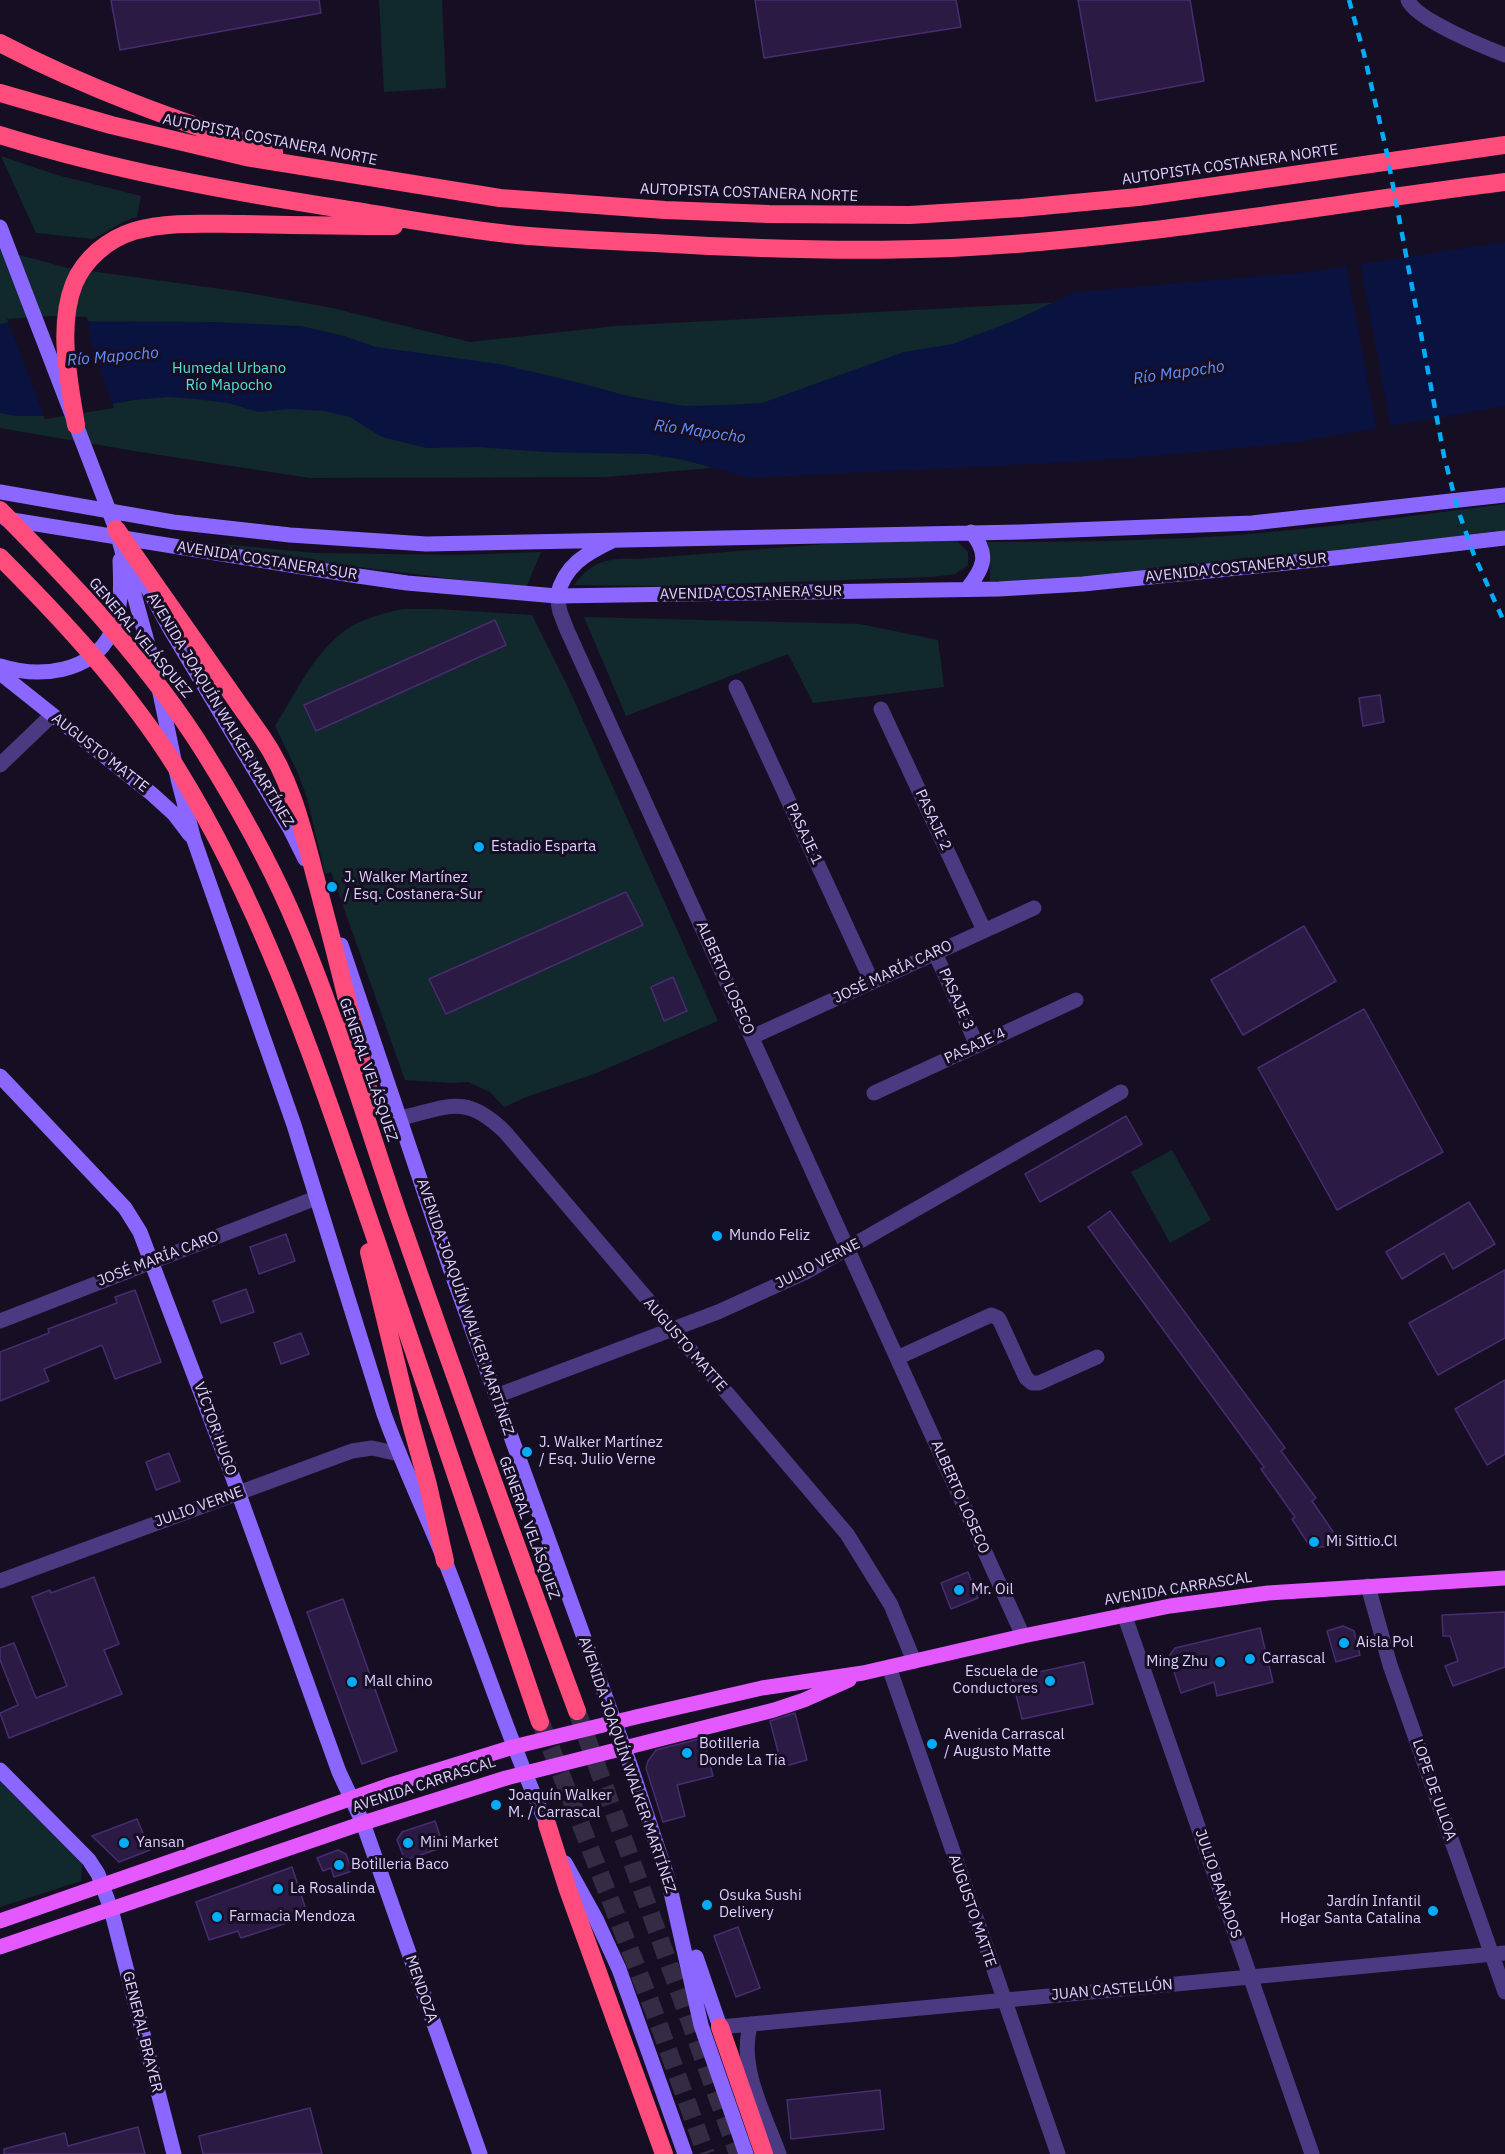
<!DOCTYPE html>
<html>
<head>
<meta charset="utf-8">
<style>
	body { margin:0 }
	canvas { display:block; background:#160e23 }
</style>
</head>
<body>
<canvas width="1505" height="2154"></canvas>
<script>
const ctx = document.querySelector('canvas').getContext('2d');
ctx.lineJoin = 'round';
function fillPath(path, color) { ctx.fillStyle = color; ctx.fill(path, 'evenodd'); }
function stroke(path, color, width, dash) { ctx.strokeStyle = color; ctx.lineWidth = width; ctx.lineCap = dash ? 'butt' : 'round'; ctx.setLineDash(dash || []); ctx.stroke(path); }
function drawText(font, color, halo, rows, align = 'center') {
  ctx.font = font + ' "IBM Plex Sans",sans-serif'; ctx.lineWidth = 6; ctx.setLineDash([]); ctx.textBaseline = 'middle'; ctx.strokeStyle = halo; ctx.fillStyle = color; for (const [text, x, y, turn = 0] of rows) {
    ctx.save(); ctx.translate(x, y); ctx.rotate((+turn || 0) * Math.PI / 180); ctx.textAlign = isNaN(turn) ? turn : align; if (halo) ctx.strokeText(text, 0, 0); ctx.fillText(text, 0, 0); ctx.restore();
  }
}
const green = new Path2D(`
	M 379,0 L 442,0 L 446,88 L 384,92 Z
	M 1,156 L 57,175 L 141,196 L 137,217 L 123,222 L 93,239 L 36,233 Z
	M 0,250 L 68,268 L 243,292 L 332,308 L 470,342 L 616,326 L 1176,296 L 794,461 L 605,477 L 310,478 L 140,452 L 0,428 Z
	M 1505,504 L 1505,530 L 1366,548 L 1113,576 L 990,582 L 990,563 L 987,542 C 1066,542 1145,541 1224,536 C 1318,529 1412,516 1505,504 Z
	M 170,539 L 315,553 L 458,555 L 541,552 L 526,588 L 239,552 Z
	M 955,539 L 968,552 L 968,565 L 955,574 L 932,577 L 664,586 L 574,585 C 593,560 608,558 639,559 L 851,542 Z
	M 403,609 L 437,609 L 532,615 L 568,687 L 718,1021 L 594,1074 L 529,1096 L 504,1107 L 490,1092 L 468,1082 L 452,1083 L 405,1080 L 331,872 L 325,874 L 307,798 L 297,771 L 275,726 C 296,693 314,652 347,629 C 363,618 385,613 403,609 Z
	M 584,617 L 860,624 L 938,640 L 944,687 L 813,703 L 788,654 L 626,716 Z
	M 1172,1150 L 1211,1220 L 1170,1243 L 1131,1172 Z
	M 0,1781 L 82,1864 L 81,1881 L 0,1907 Z`);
const water = new Path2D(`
	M 1505,242 L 1505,406 L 1298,442 L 1200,452 L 1073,462 L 749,478 L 684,460 L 648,454 L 546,452 L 478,447 L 427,448 L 382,437 L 350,417 L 325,411 L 291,409 L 258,412 L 228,403 L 196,399 L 169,397 L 134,400 L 43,416 L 16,416 L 0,413 L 0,324 L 17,321 L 214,322 L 301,326 L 344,336 L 376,347 L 499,364 L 580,383 L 628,396 L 684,406 L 727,405 L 762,403 L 904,352 L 953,344 L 1018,319 L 1075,292 L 1309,272 Z`);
const pier = new Path2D(`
	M 1360,262 L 1391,428 L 1377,431 L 1346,264 Z
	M 50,316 L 87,317 L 94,354 L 114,408 L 45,419 L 7,319 Z`);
const building = new Path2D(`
	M 111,0 L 319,0 L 321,13 L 120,50 Z
	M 755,0 L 956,0 L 961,27 L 764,58 Z
	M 1078,0 L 1190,0 L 1204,81 L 1096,101 Z
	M 495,620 L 506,645 L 316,731 L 304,705 Z
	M 1380,695 L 1384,722 L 1363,726 L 1359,698 Z
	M 626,892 L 643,925 L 446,1014 L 429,979 Z
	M 1304,926 L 1336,981 L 1243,1035 L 1211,980 Z
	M 673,977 L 687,1011 L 664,1021 L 651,987 Z
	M 1364,1009 L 1443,1152 L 1337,1210 L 1258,1068 Z
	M 1126,1116 L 1142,1144 L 1040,1202 L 1025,1174 Z
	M 1469,1202 L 1495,1244 L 1453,1269 L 1444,1253 L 1402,1279 L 1386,1252 Z
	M 1110,1211 L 1285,1448 L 1281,1451 L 1316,1498 L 1312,1501 L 1342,1545 L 1311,1548 L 1292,1519 L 1295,1517 L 1261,1469 L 1264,1467 L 1088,1227 Z
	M 286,1234 L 295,1261 L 259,1274 L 250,1247 Z
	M 1505,1270 L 1505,1338 L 1438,1375 L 1409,1323 Z
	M 246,1289 L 254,1312 L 221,1323 L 213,1301 Z
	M 135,1290 L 161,1362 L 115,1379 L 102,1345 L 44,1369 L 49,1381 L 0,1401 L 0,1352 L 49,1333 L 48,1329 L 117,1303 L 115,1297 Z
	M 301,1333 L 309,1354 L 281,1364 L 274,1343 Z
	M 1505,1380 L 1505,1454 L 1487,1465 L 1455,1409 Z
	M 169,1453 L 180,1481 L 156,1490 L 146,1462 Z
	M 968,1572 L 978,1598 L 951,1609 L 941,1583 Z
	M 94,1577 L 119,1644 L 104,1650 L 122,1694 L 9,1738 L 0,1713 L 18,1705 L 0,1660 L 0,1648 L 14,1643 L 36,1698 L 67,1686 L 32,1597 L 50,1590 L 51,1593 Z
	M 343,1599 L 397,1751 L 362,1764 L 307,1612 Z
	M 1505,1612 L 1505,1667 L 1453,1686 L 1445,1666 L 1458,1661 L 1450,1636 L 1443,1636 L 1442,1615 Z
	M 1343,1626 L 1354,1631 L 1360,1655 L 1336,1662 L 1327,1631 Z
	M 1260,1628 L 1273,1682 L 1217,1696 L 1214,1682 L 1181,1693 L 1169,1656 L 1175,1648 Z
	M 1084,1662 L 1093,1704 L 1022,1719 L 1012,1678 Z
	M 795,1713 L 807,1760 L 782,1767 L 770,1721 Z
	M 703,1738 L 713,1776 L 677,1785 L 685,1816 L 663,1822 L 646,1768 L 648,1761 L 656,1750 Z
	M 137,1819 L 150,1850 L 119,1862 L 92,1836 Z
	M 435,1821 L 444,1847 L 405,1860 L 397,1840 L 402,1832 Z
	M 338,1850 L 346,1854 L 352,1871 L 334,1877 L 331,1868 L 323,1871 L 317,1858 Z
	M 292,1867 L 308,1916 L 241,1938 L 238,1931 L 209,1940 L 196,1902 Z
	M 738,1927 L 760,1988 L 736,1997 L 714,1936 Z
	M 880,2090 L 884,2129 L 791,2139 L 787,2100 Z
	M 310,2108 L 322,2154 L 203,2154 L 199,2136 Z
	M 138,2127 L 145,2154 L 4,2154 L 4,2149 L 65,2133 L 68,2146 Z`);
const highwayTunnel = new Path2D(`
	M 577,1711 L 738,2154
	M 541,1723 L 653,2009 L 706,2154`);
const street = new Path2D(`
	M 1408,0 C 1415,19 1484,47 1505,55
	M 557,596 L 560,612 L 567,630 L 1023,1636
	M 736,687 L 872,982
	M 881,709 L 984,930
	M 0,765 L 52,715
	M 935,953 L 977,1045
	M 752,1037 L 1034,908
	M 874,1093 L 1076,1000
	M 401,1118 C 449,1107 465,1093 505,1132 L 847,1534 L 891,1605 L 914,1661
	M 0,1321 L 316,1198
	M 897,1358 L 991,1315 L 998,1318 L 1000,1321 L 1026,1378 L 1032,1383 L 1039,1383 L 1097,1357
	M 496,1396 L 718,1312 L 806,1272 L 1121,1092
	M 0,1581 L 352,1451 L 372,1448 L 399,1454
	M 1368,1586 L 1390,1665 L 1505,1992
	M 1124,1614 L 1312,2154
	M 889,1667 L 1058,2154
	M 751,2024 C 737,2065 765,2115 779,2154
	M 720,2027 L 1505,1953`);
const secondary = new Path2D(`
	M 0,227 L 116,529 L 156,674 L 178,779 L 194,840 L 294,1125 L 384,1414 C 402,1464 425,1512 445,1561 C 481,1652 510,1745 551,1833
	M 0,492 L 173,522 L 290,535 L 426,544 L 1020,532 L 1252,523 L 1505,495
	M 6,519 L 358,576 L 407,583 L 557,596 L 999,589 L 1083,584 L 1344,557 L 1505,538
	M 141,576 L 170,629 L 290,829 L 305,859
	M 967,589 C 984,568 990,554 971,532
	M 557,596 C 565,565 585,554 612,541
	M 0,666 C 38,678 91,674 111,633 C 122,612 121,583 120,560
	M 0,673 L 152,794 L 174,814 L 190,835
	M 341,945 L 452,1274 L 632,1770 L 668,1879 L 701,2025 L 746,2154
	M 0,1076 L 125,1208 L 140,1232 L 232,1475 L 339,1772 L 363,1823 L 480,2154
	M 0,1770 L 89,1860 L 98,1874 L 111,1909 L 174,2154
	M 565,1863 L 596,1919 L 619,1969 L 685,2154
	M 696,1957 L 720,2027`);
const primary = new Path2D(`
	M 0,1921 L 387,1786 L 513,1747 L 640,1716 L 762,1688 L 863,1673 L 1023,1636 L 1170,1606 L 1268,1593 L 1505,1578
	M 0,1947 L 363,1823 L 506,1778 L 774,1710 L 804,1700 L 849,1680`);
const highway = new Path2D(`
	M 0,43 C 88,89 180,122 274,152
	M 0,93 L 111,125 L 246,157 L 500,198 L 665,210 L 769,214 L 910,215 L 1021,208 L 1138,197 L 1505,145
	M 0,135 C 112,170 227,191 343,209 C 401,218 458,229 517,235 C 562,239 608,241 654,243 C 753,249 852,252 952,248 C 1137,239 1321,205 1505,182
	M 76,425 C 69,381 57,327 74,284 C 84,259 108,239 134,231 C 168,221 207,224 243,224 C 293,225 343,226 394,226
	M 0,510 C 75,586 149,663 205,753 C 236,803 265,854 289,908 C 333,1007 363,1112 398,1214 C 456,1380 516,1546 577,1711
	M 116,529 L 262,737 C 293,782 304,835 318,887 C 337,958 355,1029 371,1101
	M 0,557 C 64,621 127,689 176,767 C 267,913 320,1078 376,1240 C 431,1401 485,1561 540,1722
	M 369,1252 L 410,1420 L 428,1485 L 445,1561
	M 547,1824 L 568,1890 L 664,2154
	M 720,2027 L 764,2154`);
const rail = new Path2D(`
	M 1349,0 L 1364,54 L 1386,149 L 1444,456 L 1458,510 L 1474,555 L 1505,624`);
const markers = [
	[479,847,6,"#01adfa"],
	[332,887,6,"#01adfa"],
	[717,1236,6,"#01adfa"],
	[527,1452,6,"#01adfa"],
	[1314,1542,6,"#01adfa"],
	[959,1590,6,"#01adfa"],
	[1344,1643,6,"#01adfa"],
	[1250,1659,6,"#01adfa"],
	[1220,1662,6,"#01adfa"],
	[1050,1681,6,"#01adfa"],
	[352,1682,6,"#01adfa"],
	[932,1744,6,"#01adfa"],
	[687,1753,6,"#01adfa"],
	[496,1805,6,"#01adfa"],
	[124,1843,6,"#01adfa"],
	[408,1843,6,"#01adfa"],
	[339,1865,6,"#01adfa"],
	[278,1889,6,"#01adfa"],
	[707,1905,6,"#01adfa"],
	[1433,1911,6,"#01adfa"],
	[217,1917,6,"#01adfa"]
];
const streetNames = [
	["AUTOPISTA COSTANERA NORTE",270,140,11],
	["AUTOPISTA COSTANERA NORTE",1230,165,-8],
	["AUTOPISTA COSTANERA NORTE",749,193,2],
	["AVENIDA COSTANERA SUR",267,561,9],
	["AVENIDA COSTANERA SUR",1236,568,-6],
	["AVENIDA COSTANERA SUR",751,593,-1],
	["GENERAL VELÁSQUEZ",140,638,50],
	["AVENIDA JOAQUÍN WALKER MARTÍNEZ",220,710,59],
	["AUGUSTO MATTE",100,753,38],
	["PASAJE 2",933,820,65],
	["PASAJE 1",804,834,65],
	["JOSÉ MARÍA CARO",893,972,-25],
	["ALBERTO LOSECO",725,978,66],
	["PASAJE 3",956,999,66],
	["PASAJE 4",975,1046,-25],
	["GENERAL VELÁSQUEZ",368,1070,71],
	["JOSÉ MARÍA CARO",158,1259,-21],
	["JULIO VERNE",818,1264,-27],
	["AVENIDA JOAQUÍN WALKER MARTÍNEZ",465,1307,71],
	["AUGUSTO MATTE",685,1345,49],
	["VÍCTOR HUGO",215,1429,70],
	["ALBERTO LOSECO",960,1497,66],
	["JULIO VERNE",199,1507,-20],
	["GENERAL VELÁSQUEZ",529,1528,70],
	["AVENIDA CARRASCAL",1178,1589,-9],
	["AVENIDA JOAQUÍN WALKER MARTÍNEZ",627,1765,71],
	["AVENIDA CARRASCAL",424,1785,-18],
	["LOPE DE ULLOA",1434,1790,71],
	["JULIO BAÑADOS",1218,1884,71],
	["AUGUSTO MATTE",972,1911,71],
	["MENDOZA",421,1989,71],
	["JUAN CASTELLÓN",1112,1990,-5],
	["GENERAL BRAYER",142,2032,76]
];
const parkNames = [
	["Humedal Urbano",229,369],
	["Río Mapocho",229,386]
];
const poiNames = [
	["Estadio Esparta",491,847],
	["J. Walker Martínez",344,878],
	["/ Esq. Costanera-Sur",344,895],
	["Mundo Feliz",729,1236],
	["J. Walker Martínez",539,1443],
	["/ Esq. Julio Verne",539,1460],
	["Mi Sittio.Cl",1326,1542],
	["Mr. Oil",971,1590],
	["Aisla Pol",1356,1643],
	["Carrascal",1262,1659],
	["Ming Zhu",1208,1662,"right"],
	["Escuela de",1038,1672,"right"],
	["Conductores",1038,1689,"right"],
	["Mall chino",364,1682],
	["Avenida Carrascal",944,1735],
	["/ Augusto Matte",944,1752],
	["Botilleria",699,1744],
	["Donde La Tia",699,1761],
	["Joaquín Walker",508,1796],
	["M. / Carrascal",508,1813],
	["Yansan",136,1843],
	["Mini Market",420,1843],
	["Botilleria Baco",351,1865],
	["La Rosalinda",290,1889],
	["Osuka Sushi",719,1896],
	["Delivery",719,1913],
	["Jardín Infantil",1421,1902,"right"],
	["Hogar Santa Catalina",1421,1919,"right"],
	["Farmacia Mendoza",229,1917]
];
const waterNames = [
	["Río Mapocho",113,357,-5],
	["Río Mapocho",1179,373,-8],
	["Río Mapocho",700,432,8]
];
fillPath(green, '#11282d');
fillPath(water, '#0a1240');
fillPath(pier, '#160e23');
fillPath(building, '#2b1a44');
stroke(building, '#482c70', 1.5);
stroke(highwayTunnel, '#342b44', 18, [18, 9]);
stroke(street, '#4b3982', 15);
stroke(secondary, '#8b67ff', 15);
stroke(primary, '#e358ff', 15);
stroke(highway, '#fe4c7c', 18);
stroke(rail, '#01adfa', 4.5, [9, 8]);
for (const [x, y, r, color] of markers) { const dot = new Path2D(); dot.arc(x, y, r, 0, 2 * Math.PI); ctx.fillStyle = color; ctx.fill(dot); stroke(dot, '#160e23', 2); }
drawText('15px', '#dfd0ff', '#160e23', streetNames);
drawText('15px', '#5cdfda', '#160e23', parkNames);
drawText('15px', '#dfd0ff', '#160e23', poiNames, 'left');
drawText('italic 16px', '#5f93ff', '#160e23', waterNames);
</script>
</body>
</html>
